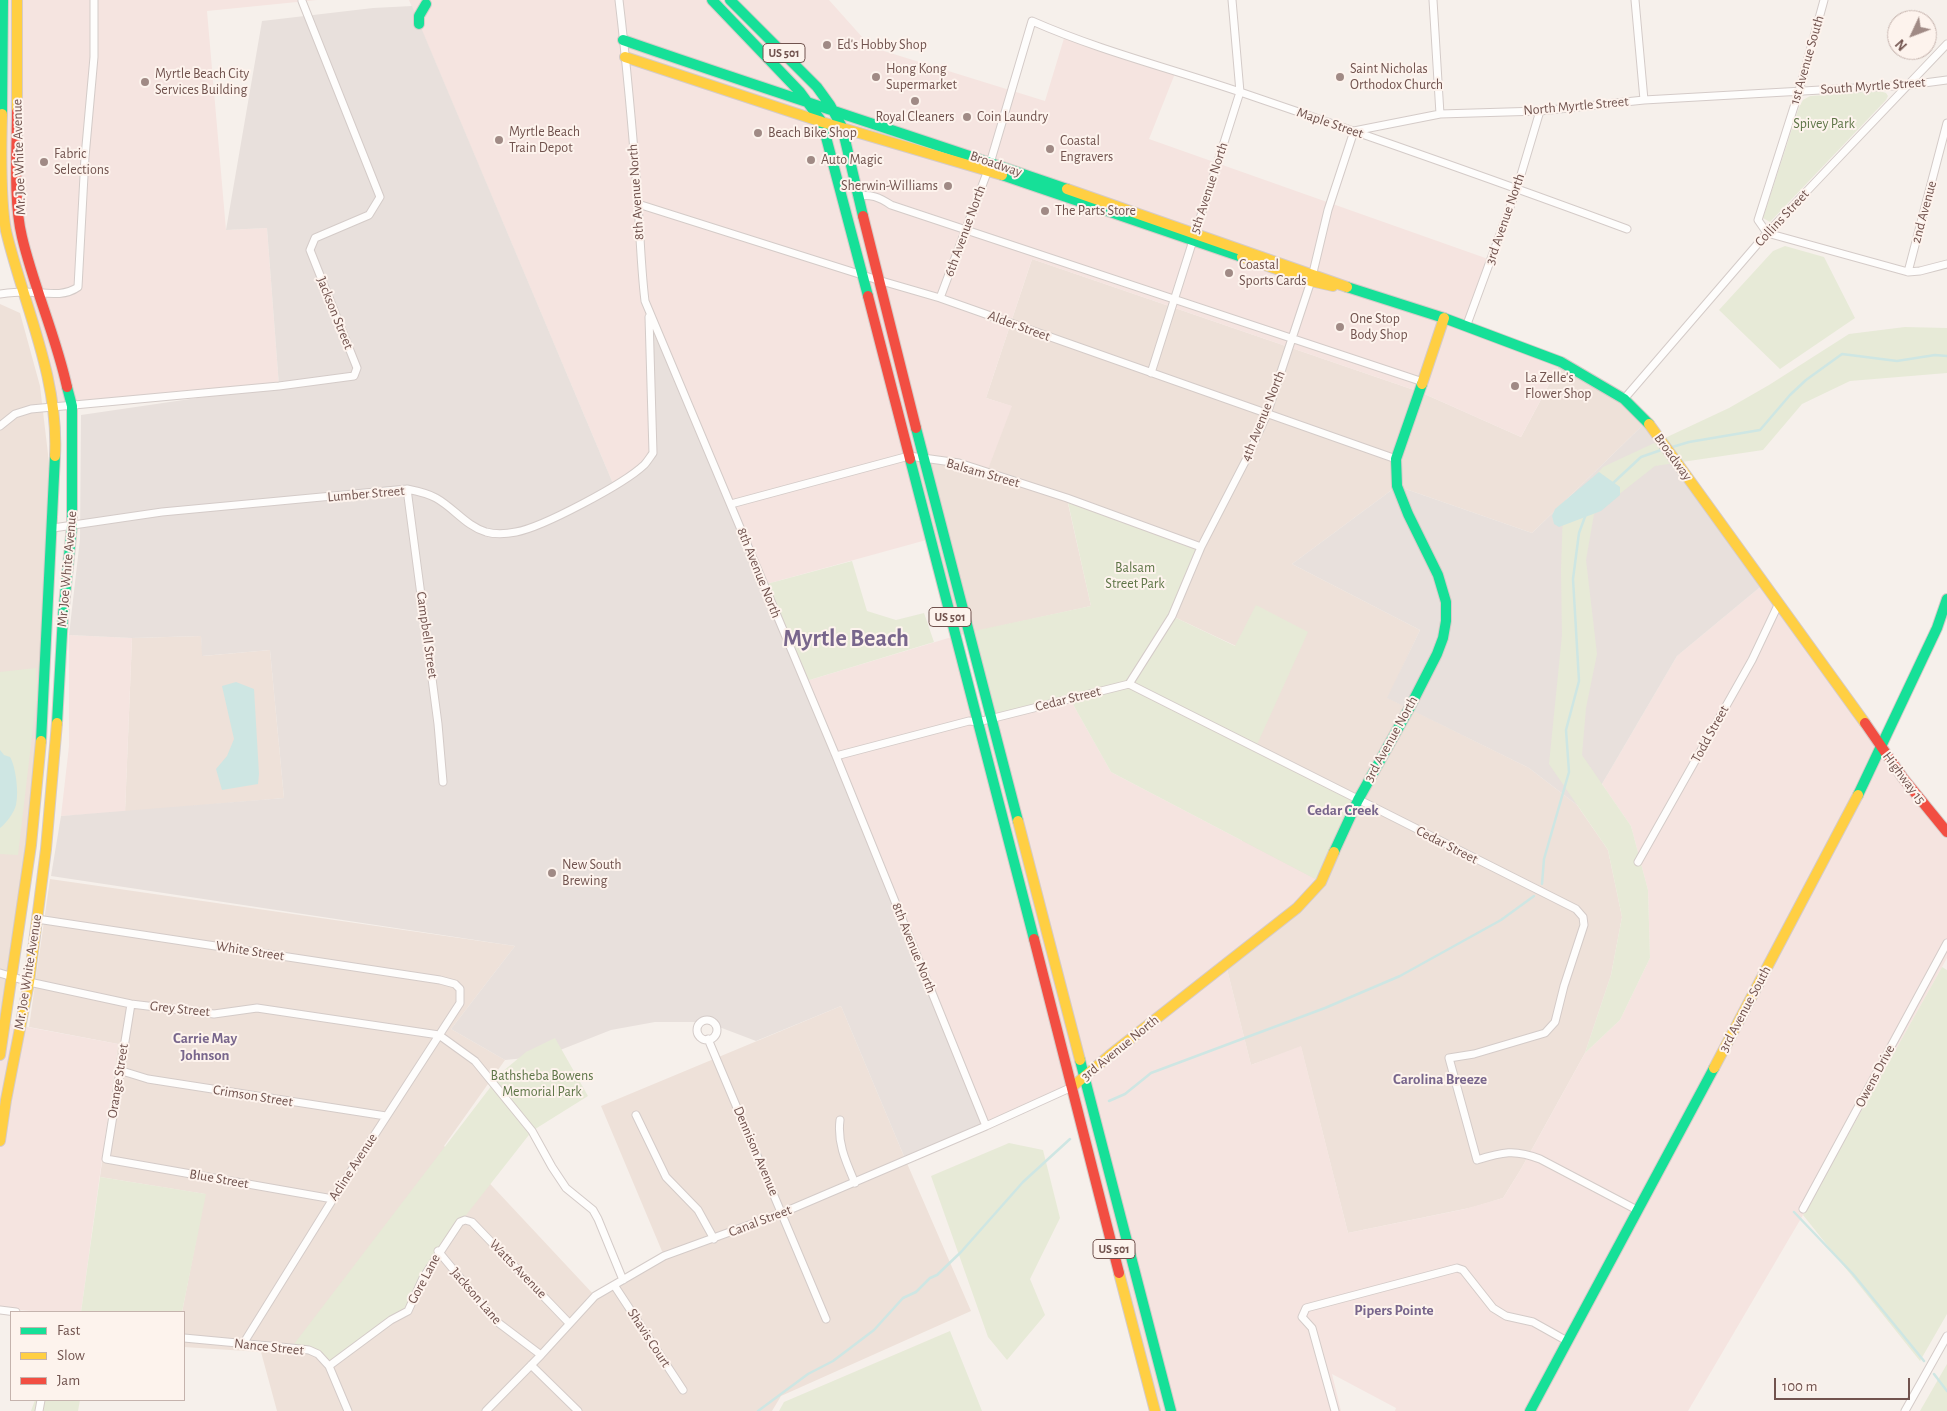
<!DOCTYPE html>
<html>
<head>
<meta charset="utf-8">
<style>
	body { margin:0 }
	#map { position:relative; width:1947px; height:1411px; overflow:hidden; background:#f6f0eb; font-family:"Alegreya Sans",sans-serif }
	canvas { display:block }
	.legend { position:absolute; left:10px; top:1311px; width:175px; height:90px; box-sizing:border-box; background:#fdf3ed; border:1px solid #c5b3ad; margin:0; padding:6px 9px; list-style:none; font-size:15px; color:#71534e }
	.legend li { display:flex; align-items:center; gap:10px; height:25px }
	.legend b { width:25px; border:1px solid #c5b3ad }
	.north { position:absolute; left:1887px; top:10px; width:50px; height:50px; box-sizing:border-box; background:#fdf3ed; border:1px solid #c5b3ad; border-radius:50%; rotate:227deg; font-size:14px; font-weight:700; line-height:20px; text-align:center; color:#71534e }
	.north::after { content:''; display:block; margin:auto; width:18px; height:22px; background:#a08a85; clip-path:polygon(50% 0,100% 100%,50% 72%,0 100%) }
	.scale { position:absolute; left:1774px; top:1378px; width:136px; height:22px; box-sizing:border-box; border:2px solid #71534e; border-top:0; padding-left:6px; font-size:15px; line-height:18px; white-space:nowrap; color:#71534e; -webkit-text-stroke:4px #fdf3ed; paint-order:stroke }
</style>
</head>
<body>
<div id="map">
<canvas width="1947" height="1411"></canvas>
<ul class="legend">
<li><b style="height:6px;background:#16e098"></b>Fast</li>
<li><b style="height:6px;background:#ffcf43"></b>Slow</li>
<li><b style="height:6px;background:#f24e42"></b>Jam</li>
</ul>
<div class="north">N</div>
<div class="scale">100 m</div>
</div>
<script>
const ctx = document.querySelector('canvas').getContext('2d');
ctx.lineJoin = 'round';
function fillPath(path, color) { ctx.fillStyle = color; ctx.fill(path, 'evenodd'); }
function stroke(path, color, width, dash) { ctx.strokeStyle = color; ctx.lineWidth = width; ctx.lineCap = dash ? 'butt' : 'round'; ctx.setLineDash(dash || []); ctx.stroke(path); }
function drawText(font, color, halo, rows, align = 'center') {
  ctx.font = font + ' "Alegreya Sans",sans-serif'; ctx.lineWidth = 4; ctx.setLineDash([]); ctx.textBaseline = 'middle'; ctx.strokeStyle = halo; ctx.fillStyle = color; for (const [text, x, y, turn = 0] of rows) {
    ctx.save(); ctx.translate(x, y); ctx.rotate((+turn || 0) * Math.PI / 180); ctx.textAlign = isNaN(turn) ? turn : align; if (halo) ctx.strokeText(text, 0, 0); ctx.fillText(text, 0, 0); ctx.restore();
  }
}
const residential = new Path2D(`
	M 1032,259 L 1420,392 L 1521,437 L 1561,362 L 1624,399 L 1647,421 L 1532,533 L 1397,486 L 1292,564 L 1420,630 L 1388,698 L 1529,768 L 1577,805 L 1608,850 L 1622,917 L 1611,975 L 1585,1053 L 1521,1169 L 1503,1198 L 1474,1207 L 1348,1233 L 1301,1047 L 1251,1065 L 1225,961 L 1255,749 L 1236,646 L 1172,616 L 1067,499 L 1091,606 L 955,636 L 909,456 L 1011,406 L 986,398 Z
	M 0,304 L 20,313 L 40,386 L 48,454 L 53,528 L 41,740 L 0,1036 Z
	M 201,636 L 203,656 L 270,650 L 284,798 L 125,812 L 132,638 Z
	M 50,879 L 515,946 L 451,1029 L 505,1060 L 444,1146 L 480,1173 L 595,1296 L 664,1256 L 601,1106 L 841,1006 L 906,1161 L 971,1311 L 781,1396 L 772,1411 L 277,1411 L 261,1352 L 184,1347 L 184,1312 L 182,1312 L 205,1194 L 100,1177 L 118,1044 L 29,1027 Z`);
const commercial = new Path2D(`
	M 3,0 L 317,0 L 207,11 L 226,230 L 267,228 L 279,386 L 53,407 L 5,229 Z
	M 409,0 L 829,0 L 871,47 L 1045,101 L 1065,35 L 1176,71 L 1149,139 L 1491,260 L 1466,327 L 1561,362 L 1521,437 L 1420,392 L 1032,259 L 986,398 L 1012,406 L 987,472 L 909,456 L 930,539 L 763,585 L 653,453 L 645,465 L 614,486 Z
	M 1765,583 L 1880,746 L 1947,826 L 1947,958 L 1803,1215 L 1688,1411 L 1395,1411 L 1396,1408 L 1332,1374 L 1341,1411 L 1156,1411 L 1072,1087 L 986,1127 L 803,682 L 955,636 L 978,722 L 1070,699 L 1111,772 L 1321,882 L 1225,961 L 1251,1065 L 1301,1046 L 1348,1233 L 1465,1209 L 1503,1198 L 1521,1169 L 1585,1053 L 1620,1020 L 1650,958 L 1648,890 L 1631,826 L 1602,784 L 1677,656 Z
	M 69,635 L 132,638 L 125,812 L 61,816 L 69,746 Z
	M 6,1023 L 118,1044 L 81,1312 L 42,1312 L 0,1308 L 0,1055 Z`);
const industrial = new Path2D(`
	M 412,6 L 614,486 L 645,465 L 653,453 L 648,310 L 986,1126 L 906,1161 L 841,1006 L 756,1041 L 706,1022 L 655,1022 L 611,1030 L 545,1056 L 505,1060 L 451,1029 L 515,946 L 51,876 L 61,816 L 284,798 L 270,650 L 202,656 L 201,636 L 132,638 L 69,635 L 80,539 L 81,415 L 279,386 L 267,228 L 226,230 L 262,21 L 373,8 Z
	M 1647,421 L 1765,583 L 1677,656 L 1602,784 L 1577,805 L 1529,768 L 1387,698 L 1420,630 L 1292,564 L 1397,486 L 1532,533 Z`);
const green = new Path2D(`
	M 1880,91 L 1886,93 L 1888,96 L 1886,100 L 1770,222 L 1763,218 L 1799,107 L 1803,100 L 1810,96 Z
	M 1785,246 L 1824,257 L 1855,318 L 1780,369 L 1719,310 L 1773,251 Z
	M 1905,327 L 1947,328 L 1947,373 L 1850,381 L 1802,404 L 1763,450 L 1655,466 L 1594,514 L 1586,560 L 1597,654 L 1586,708 L 1582,755 L 1631,826 L 1648,890 L 1650,958 L 1620,1020 L 1585,1053 L 1611,975 L 1622,917 L 1608,850 L 1549,764 L 1562,635 L 1561,570 L 1563,511 L 1603,467 L 1729,408 L 1769,385 L 1849,334 Z
	M 1067,498 L 1201,547 L 1172,616 L 1235,646 L 1256,605 L 1308,632 L 1255,749 L 1358,800 L 1321,882 L 1111,772 L 1070,699 L 993,718 L 969,632 L 1091,606 Z
	M 852,561 L 867,611 L 896,620 L 924,613 L 934,642 L 803,682 L 763,585 Z
	M 36,668 L 37,693 L 18,855 L 0,854 L 0,672 Z
	M 1942,967 L 1947,970 L 1947,1314 L 1920,1361 L 1803,1215 Z
	M 555,1038 L 588,1096 L 532,1131 L 438,1251 L 408,1311 L 329,1366 L 309,1350 L 291,1348 L 502,1072 L 526,1052 Z
	M 1009,1143 L 1043,1150 L 1060,1218 L 1030,1279 L 1045,1315 L 1007,1360 L 988,1337 L 931,1176 Z
	M 100,1177 L 206,1194 L 182,1312 L 81,1312 Z
	M 950,1331 L 982,1411 L 779,1411 L 784,1402 Z
	M 1947,1364 L 1947,1411 L 1920,1411 Z
	M 35,1400 L 80,1400 L 78,1411 L 31,1411 Z`);
const water = new Path2D(`
	M 1599,472 L 1620,487 L 1620,495 L 1601,511 L 1559,527 L 1554,524 L 1552,516 L 1555,509 Z
	M 236,682 L 254,689 L 259,774 L 258,784 L 222,790 L 216,769 L 227,756 L 234,739 L 222,686 Z
	M 0,750 L 4,755 L 10,757 C 16,767 19,793 16,805 C 14,813 6,823 0,828 Z`);
const stream = new Path2D(`
	M 1669,448 L 1689,442 L 1760,430 L 1790,395 L 1806,380 L 1842,354 L 1897,361 L 1935,355 L 1947,356
	M 1612,484 L 1641,457 L 1664,449
	M 1542,884 L 1544,859 L 1569,772 L 1566,730 L 1579,681 L 1573,579 L 1579,533 L 1586,514
	M 1109,1101 L 1125,1094 L 1151,1073 L 1325,1008 L 1400,976 L 1501,920 L 1534,896
	M 1794,1212 L 1853,1274 L 1924,1361
	M 1934,1374 L 1947,1391
	M 758,1411 L 808,1374 L 833,1361 L 845,1352 L 874,1330 L 903,1298 L 916,1292 L 930,1278 L 937,1275 L 961,1252 L 1023,1182 L 1070,1139`);
const street = new Path2D(`
	M 619,0 C 627,67 633,135 638,202 C 640,235 641,268 645,301 L 836,756 L 986,1126
	M 1433,0 L 1440,114
	M 1635,0 L 1644,100
	M 1824,0 L 1799,91 L 1758,220 L 1767,233 L 1908,272 L 1920,271 L 1947,264
	M 857,196 C 871,194 879,197 891,205 L 1423,382
	M 638,204 L 878,280 L 940,298 L 1396,459
	M 1908,272 L 1947,123
	M 0,294 C 8,293 16,292 24,292 C 42,292 63,298 78,287 L 85,157 L 94,57 L 94,0
	M 940,298 L 988,170 L 1032,21 C 1100,51 1173,69 1243,93 C 1372,137 1500,182 1627,229
	M 1466,327 L 1517,188 L 1540,111
	M 1151,373 L 1240,92 L 1232,0
	M 1624,399 L 1767,233 L 1947,44
	M 0,426 L 15,414 L 31,409 L 279,386 L 354,376 L 357,368 L 310,250 L 315,238 L 369,215 L 380,197 L 302,1
	M 407,489 L 438,724 L 443,782
	M 731,504 L 909,456 L 959,463 L 1067,498 L 1201,547
	M 53,528 L 162,512 L 407,489 C 417,491 427,493 436,498 C 454,508 466,526 486,532 C 497,535 506,534 516,532 C 543,527 624,484 644,465 C 647,462 650,457 653,453 L 649,317
	M 1129,684 L 1172,616 L 1201,547 L 1248,456 L 1267,414 L 1311,281 L 1328,210 L 1354,131 L 1440,114 L 1540,111 L 1644,100 L 1909,85 L 1947,80
	M 836,756 L 969,721 L 978,722 L 1129,684 L 1576,909 L 1583,917 L 1584,925 L 1564,986 L 1555,1022 L 1545,1033 L 1474,1054 L 1449,1058 L 1477,1160 C 1502,1152 1515,1149 1540,1159 L 1637,1210
	M 1638,862 L 1752,660 L 1779,603
	M 37,919 L 440,980 L 455,984 L 460,989 L 460,1003 L 333,1199 L 243,1344
	M 0,973 L 29,982 L 131,1004 L 214,1014 L 257,1008 L 439,1035 L 475,1061 L 532,1131 L 552,1167 L 566,1188 L 593,1210 L 598,1219 L 623,1280
	M 131,1004 L 106,1159 L 333,1199
	M697 1030a10 10 0 1 1 20 0a10 10 0 1 1-20 0Z
	M 708,1039 L 826,1319
	M 122,1071 L 148,1079 L 386,1116
	M 636,1115 L 666,1177 L 698,1210 L 714,1239
	M 840,1120 C 837,1143 846,1162 855,1183
	M 1803,1209 L 1947,943
	M 438,1251 L 496,1321 L 541,1355
	M 614,1285 L 683,1390
	M 0,1310 L 16,1312
	M 184,1338 L 291,1348 L 309,1350 L 318,1354 L 329,1366 L 348,1411
	M 531,1365 L 578,1411
	M 329,1366 L 391,1320 L 408,1311 L 423,1278 L 460,1222 L 465,1220 L 472,1222 L 569,1323
	M 39,1411 L 41,1400
	M 486,1411 L 541,1355 L 595,1296 L 664,1256 L 782,1213 L 986,1126 L 1072,1087
	M 1335,1411 L 1312,1328 L 1302,1317 L 1306,1308 L 1457,1268 L 1463,1270 L 1493,1308 L 1506,1316 L 1533,1322 L 1567,1341
	M 1905,1411 L 1947,1336`);
const fast = new Path2D(`
	M 712,0 L 800,92 L 822,122 L 868,296
	M 730,0 L 817,87 L 830,105 L 842,127 L 863,216
	M 419,24 L 419,16 L 426,4
	M 623,40 C 770,91 919,138 1067,189
	M 2,114 L 3,0
	M 1002,175 L 1242,257
	M 1347,287 L 1444,318 L 1561,362 L 1624,399 L 1649,424
	M 916,428 L 1018,821
	M 910,459 L 1034,939
	M 57,723 L 63,616 L 72,526 L 72,406 L 67,387
	M 41,741 L 55,456
	M 1858,795 L 1937,628 L 1947,599
	M 1334,852 L 1358,800 L 1410,707 L 1437,654 L 1443,638 L 1446,621 L 1446,602 L 1438,575 L 1408,514 L 1397,486 L 1396,459 L 1422,384
	M 1080,1060 L 1171,1411
	M 1530,1411 L 1714,1068`);
const slow = new Path2D(`
	M 17,0 L 17,112
	M 625,57 L 822,122 L 1002,175
	M 2,114 C 1,149 0,198 6,231 C 24,306 59,377 55,456
	M 1067,189 L 1347,287
	M 1242,257 L 1311,281 L 1333,286
	M 1422,384 L 1444,318
	M 1649,424 L 1865,723
	M 1018,821 L 1080,1060
	M 0,1055 L 31,845 L 41,741
	M 1714,1068 L 1858,795
	M 1072,1087 L 1110,1055 L 1297,908 L 1321,882 L 1334,852
	M 0,1141 L 6,1100 L 29,982 L 46,849 L 57,723
	M 1119,1273 L 1155,1411`);
const jam = new Path2D(`
	M 17,112 C 17,150 13,200 22,237 C 34,288 56,336 67,387
	M 863,216 L 916,428
	M 868,296 L 910,459
	M 1865,723 L 1903,778 L 1947,832
	M 1034,939 L 1119,1273`);
const markers = [
	[827,45,5,"#a08a85"],
	[876,77,5,"#a08a85"],
	[1340,77,5,"#a08a85"],
	[145,82,5,"#a08a85"],
	[915,101,5,"#a08a85"],
	[967,117,5,"#a08a85"],
	[758,133,5,"#a08a85"],
	[499,140,5,"#a08a85"],
	[1050,149,5,"#a08a85"],
	[811,160,5,"#a08a85"],
	[44,162,5,"#a08a85"],
	[948,186,5,"#a08a85"],
	[1045,211,5,"#a08a85"],
	[1229,273,5,"#a08a85"],
	[1340,327,5,"#a08a85"],
	[1515,386,5,"#a08a85"],
	[552,873,5,"#a08a85"]
];
const shields = [
	[784,53,42],
	[950,617,42],
	[1114,1249,42]
];
const shieldNames = [
	["US 501",784,53],
	["US 501",950,617],
	["US 501",1114,1249]
];
const poiNames = [
	["Ed's Hobby Shop",837,45],
	["Hong Kong",886,69],
	["Supermarket",886,85],
	["Saint Nicholas",1350,69],
	["Orthodox Church",1350,85],
	["Myrtle Beach City",155,74],
	["Services Building",155,90],
	["Royal Cleaners",915,117,"center"],
	["Coin Laundry",977,117],
	["Myrtle Beach",509,132],
	["Train Depot",509,148],
	["Beach Bike Shop",768,133],
	["Coastal",1060,141],
	["Engravers",1060,157],
	["Fabric",54,154],
	["Selections",54,170],
	["Auto Magic",821,160],
	["Sherwin-Williams",938,186,"right"],
	["The Parts Store",1055,211],
	["Coastal",1239,265],
	["Sports Cards",1239,281],
	["One Stop",1350,319],
	["Body Shop",1350,335],
	["La Zelle's",1525,378],
	["Flower Shop",1525,394],
	["New South",562,865],
	["Brewing",562,881]
];
const streetNames = [
	["1st Avenue South",1807,60,-74],
	["South Myrtle Street",1873,86,-4],
	["North Myrtle Street",1576,106,-5],
	["Maple Street",1330,123,19],
	["Mr. Joe White Avenue",19,157,-92],
	["Broadway",996,164,19],
	["5th Avenue North",1209,188,-72],
	["8th Avenue North",636,192,-94],
	["2nd Avenue",1924,212,-75],
	["Collins Street",1782,218,-47],
	["3rd Avenue North",1505,219,-71],
	["6th Avenue North",965,231,-70],
	["Jackson Street",335,313,68],
	["Alder Street",1019,326,20],
	["4th Avenue North",1263,416,-68],
	["Broadway",1673,457,54],
	["Balsam Street",983,473,16],
	["Lumber Street",366,494,-5],
	["Mr. Joe White Avenue",67,569,-85],
	["8th Avenue North",759,573,68],
	["Campbell Street",427,635,82],
	["Cedar Street",1068,699,-14],
	["Todd Street",1710,734,-61],
	["3rd Avenue North",1391,739,-61],
	["Highway 15",1904,778,53],
	["Cedar Street",1447,845,27],
	["8th Avenue North",914,948,68],
	["White Street",250,951,9],
	["Mr. Joe White Avenue",28,972,-81],
	["Grey Street",180,1009,6],
	["3rd Avenue South",1745,1009,-62],
	["3rd Avenue North",1120,1048,-39],
	["Owens Drive",1875,1076,-62],
	["Orange Street",118,1081,-81],
	["Crimson Street",253,1096,9],
	["Dennison Avenue",756,1151,67],
	["Acline Avenue",353,1167,-57],
	["Blue Street",219,1179,10],
	["Canal Street",760,1221,-21],
	["Watts Avenue",518,1269,46],
	["Gore Lane",424,1279,-62],
	["Jackson Lane",476,1296,49],
	["Shavis Court",649,1338,57],
	["Nance Street",269,1347,6]
];
const parkNames = [
	["Spivey Park",1824,124],
	["Balsam",1135,568],
	["Street Park",1135,584],
	["Bathsheba Bowens",542,1076],
	["Memorial Park",542,1092]
];
const neighbourhoodNames = [
	["Cedar Creek",1343,810],
	["Carrie May",205,1038],
	["Johnson",205,1055],
	["Carolina Breeze",1440,1079],
	["Pipers Pointe",1394,1310]
];
const townNames = [
	["Myrtle Beach",846,639]
];
fillPath(residential, '#eee1d9');
fillPath(commercial, '#f5e4e0');
fillPath(industrial, '#e8e0dc');
fillPath(green, '#e7ead7');
fillPath(water, '#cee6e3');
stroke(stream, '#cee6e3', 2.5);
stroke(street, '#d4cbc8', 9);
stroke(fast, '#d5cbc8', 12);
stroke(slow, '#d5cbc8', 12);
stroke(jam, '#d5cbc8', 12);
stroke(street, '#fefdfc', 7);
stroke(fast, '#16e098', 10);
stroke(slow, '#ffcf43', 10);
stroke(jam, '#f24e42', 10);
for (const [x, y, r, color] of markers) { const dot = new Path2D(); dot.arc(x, y, r, 0, 2 * Math.PI); ctx.fillStyle = color; ctx.fill(dot); stroke(dot, '#fdf3ed', 2); }
for (const [x, y, w] of shields) { const box = new Path2D(); box.roundRect(x - w / 2, y - 9.5, w, 19, 4); ctx.fillStyle = '#fdf3ed'; ctx.fill(box); stroke(box, '#71534e', 1); }
drawText('bold 12px', '#71534e', null, shieldNames);
drawText('14px', '#71534e', '#fdf3ed', poiNames, 'left');
drawText('14px', '#71534e', '#fdf3ed', streetNames);
drawText('14px', '#5e7547', '#fdf3ed', parkNames);
drawText('bold 15px', '#78668c', '#fdf3ed', neighbourhoodNames);
drawText('bold 24px', '#78668c', '#fdf3ed', townNames);
</script>
</body>
</html>
